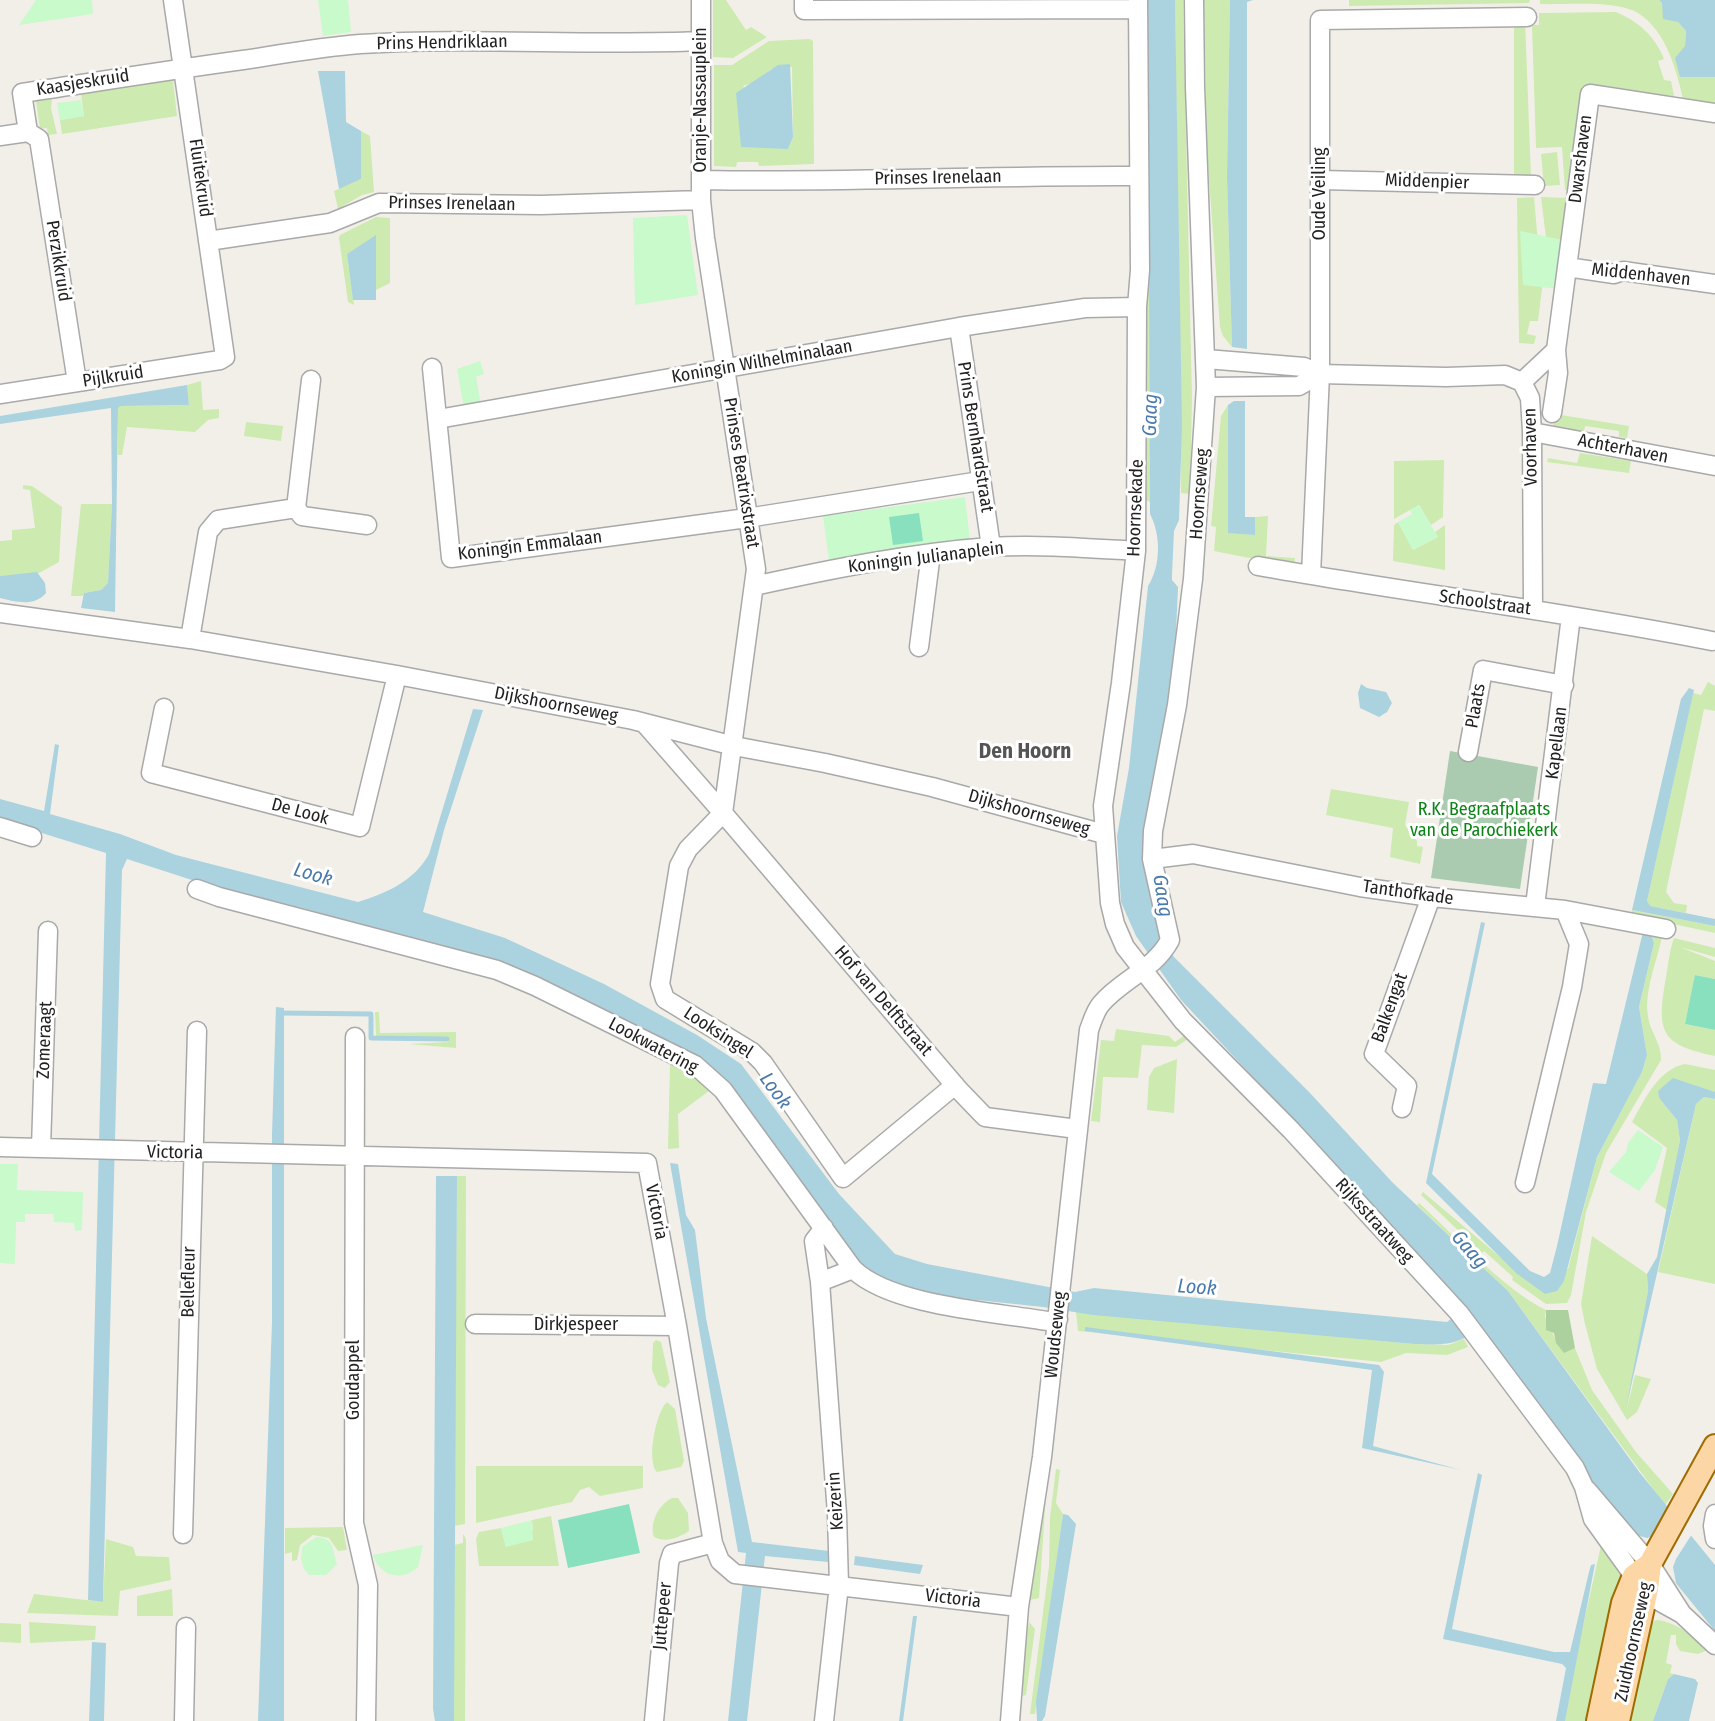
<!DOCTYPE html>
<html>
<head>
<meta charset="utf-8">
<style>
	body { margin:0 }
	canvas { display:block; background:#f2efe9 }
</style>
</head>
<body>
<canvas width="1715" height="1721"></canvas>
<script>
const ctx = document.querySelector('canvas').getContext('2d');
ctx.lineJoin = 'round';
function fillPath(path, color) { ctx.fillStyle = color; ctx.fill(path, 'evenodd'); }
function stroke(path, color, width, dash) { ctx.strokeStyle = color; ctx.lineWidth = width; ctx.lineCap = dash ? 'butt' : 'round'; ctx.setLineDash(dash || []); ctx.stroke(path); }
function drawText(font, color, halo, rows, align = 'center') {
  ctx.font = font + ' "Fira Sans Condensed",sans-serif'; ctx.lineWidth = 6; ctx.setLineDash([]); ctx.textBaseline = 'middle'; ctx.strokeStyle = halo; ctx.fillStyle = color; for (const [text, x, y, turn = 0] of rows) {
    ctx.save(); ctx.translate(x, y); ctx.rotate((+turn || 0) * Math.PI / 180); ctx.textAlign = isNaN(turn) ? turn : align; if (halo) ctx.strokeText(text, 0, 0); ctx.fillText(text, 0, 0); ctx.restore();
  }
}
const grass = new Path2D(`
	M 713,0 L 726,0 L 746,30 L 751,27 L 767,37 L 733,58 L 713,57 Z
	M 1175,0 L 1183,0 L 1192,399 L 1190,494 L 1181,493 Z
	M 1204,0 L 1230,0 L 1227,177 L 1232,347 L 1223,336 L 1220,327 L 1207,152 Z
	M 1349,0 L 1530,0 L 1529,3 L 1349,6 Z
	M 1540,0 L 1659,0 L 1686,31 L 1685,46 L 1715,77 L 1715,108 L 1684,103 C 1677,73 1667,31 1638,13 C 1616,0 1566,5 1540,4 Z
	M 1616,12 C 1639,22 1655,36 1664,59 L 1658,61 L 1664,80 L 1671,81 L 1674,96 L 1595,87 L 1570,190 L 1565,190 L 1562,147 L 1536,148 L 1532,25 L 1539,25 L 1539,13 Z
	M 1525,20 L 1531,178 L 1514,178 L 1514,21 Z
	M 810,39 L 813,41 L 814,164 L 759,166 L 758,162 L 737,162 L 736,167 L 714,166 L 714,65 L 732,65 L 769,41 ZM 792,67 L 793,137 L 788,149 L 743,86 L 756,82 L 771,69 Z
	M 173,80 L 177,116 L 62,134 L 60,120 L 84,116 L 81,94 Z
	M 52,99 L 51,108 L 57,134 L 48,135 L 47,128 L 40,129 L 36,101 Z
	M 361,131 L 370,136 L 374,192 L 362,195 L 338,209 L 334,191 L 361,179 Z
	M 1557,152 L 1560,185 L 1544,186 L 1541,154 Z
	M 1534,197 L 1542,289 L 1538,321 L 1530,321 L 1527,334 L 1536,336 L 1534,344 L 1519,343 L 1517,198 Z
	M 1541,197 L 1569,198 L 1563,240 L 1546,238 Z
	M 376,217 L 390,218 L 390,283 L 376,290 L 376,236 L 347,254 L 354,305 L 348,302 L 339,238 L 340,235 Z
	M 1150,275 L 1150,502 L 1146,500 L 1144,287 Z
	M 201,381 L 203,410 L 219,409 L 219,418 L 208,420 L 195,432 L 127,427 L 122,455 L 118,455 L 118,408 L 121,406 L 189,405 L 187,385 Z
	M 1228,405 L 1228,532 L 1255,535 L 1255,517 L 1268,516 L 1266,556 L 1295,558 L 1294,567 L 1214,551 L 1216,527 L 1211,526 L 1221,416 Z
	M 1555,414 L 1629,426 L 1627,438 L 1619,437 L 1619,431 L 1585,426 L 1583,437 L 1552,432 Z
	M 246,422 L 283,426 L 281,441 L 244,436 Z
	M 1580,453 L 1631,461 L 1629,473 L 1547,462 L 1548,458 L 1577,463 Z
	M 1444,460 L 1443,517 L 1431,525 L 1419,505 L 1394,519 L 1394,461 Z
	M 23,485 L 32,486 L 62,507 L 59,562 L 39,573 L 0,576 L 0,541 L 12,540 L 12,530 L 35,528 L 30,490 L 23,489 Z
	M 81,504 L 112,504 L 108,584 L 101,590 L 84,593 L 83,596 L 71,596 Z
	M 1398,522 L 1413,550 L 1438,537 L 1435,532 L 1445,525 L 1445,570 L 1393,561 L 1394,525 Z
	M 1708,682 L 1715,686 L 1715,711 L 1704,709 L 1666,892 L 1674,903 L 1687,905 L 1686,913 L 1649,906 L 1647,901 L 1693,693 L 1701,695 Z
	M 1331,789 L 1409,802 L 1405,825 L 1417,841 L 1417,846 L 1423,847 L 1420,864 L 1390,857 L 1393,828 L 1326,815 Z
	M 1632,910 L 1715,926 L 1715,933 L 1631,915 Z
	M 1652,937 L 1662,937 C 1657,961 1644,991 1648,1016 C 1650,1032 1662,1044 1661,1060 L 1606,1153 L 1586,1212 L 1571,1295 L 1567,1303 L 1546,1304 L 1512,1280 L 1513,1277 L 1484,1251 L 1482,1253 L 1421,1195 L 1423,1192 L 1531,1283 L 1568,1269 L 1597,1157 L 1642,1072 L 1647,1055 L 1639,1007 L 1654,943 Z
	M 1674,938 L 1715,948 L 1715,957 L 1680,947 L 1715,961 L 1715,979 L 1696,975 L 1685,1024 L 1715,1030 L 1715,1056 C 1664,1045 1656,1035 1665,983 C 1668,969 1669,951 1674,938 Z
	M 375,1012 L 379,1012 L 380,1033 L 456,1032 L 456,1048 L 409,1044 L 448,1042 L 448,1037 L 376,1037 Z
	M 1116,1029 L 1169,1036 L 1175,1042 L 1185,1035 L 1188,1039 L 1176,1047 L 1142,1045 L 1138,1078 L 1103,1077 L 1100,1122 L 1091,1121 L 1101,1040 L 1114,1041 Z
	M 1177,1059 L 1174,1113 L 1147,1110 L 1149,1077 L 1154,1068 Z
	M 672,1061 L 677,1061 L 713,1088 L 678,1114 L 679,1148 L 668,1149 L 670,1065 Z
	M 1685,1064 L 1715,1070 L 1715,1092 L 1707,1091 L 1659,1098 L 1677,1120 L 1680,1140 L 1667,1210 L 1655,1202 L 1667,1148 L 1632,1122 C 1644,1101 1658,1069 1685,1064 Z
	M 1704,1097 L 1715,1099 L 1715,1284 L 1658,1272 L 1696,1104 Z
	M 457,1176 L 466,1176 L 465,1524 L 454,1526 Z
	M 1419,1203 C 1453,1234 1506,1291 1546,1310 L 1545,1317 C 1552,1330 1555,1342 1564,1352 L 1575,1348 L 1592,1390 L 1636,1452 L 1673,1494 L 1665,1505 L 1508,1291 L 1417,1205 Z
	M 1592,1236 L 1647,1274 L 1648,1291 L 1627,1408 L 1635,1375 L 1651,1379 L 1637,1412 L 1627,1420 L 1597,1369 L 1585,1324 L 1581,1304 Z
	M 1076,1312 L 1414,1344 L 1448,1345 L 1464,1339 L 1468,1347 L 1447,1355 L 1406,1353 L 1381,1362 L 1078,1331 Z
	M 656,1340 L 661,1342 L 670,1382 L 665,1388 L 658,1385 L 652,1370 L 653,1343 Z
	M 667,1402 L 675,1409 L 684,1461 L 681,1467 L 657,1472 C 646,1462 656,1411 667,1402 Z
	M 476,1466 L 643,1466 L 643,1488 L 600,1496 L 589,1487 L 580,1490 L 572,1502 L 476,1523 Z
	M 1056,1469 L 1060,1470 L 1056,1503 L 1063,1514 L 1035,1714 L 1030,1714 L 1049,1566 L 1050,1517 Z
	M 1045,1479 L 1047,1479 L 1039,1598 L 1030,1600 Z
	M 672,1498 L 678,1498 L 688,1513 L 689,1531 C 678,1538 666,1543 654,1537 C 649,1523 659,1504 672,1498 Z
	M 551,1516 L 559,1566 L 479,1566 L 476,1539 L 479,1532 L 501,1528 L 506,1547 L 533,1530 L 532,1520 Z
	M 343,1527 L 347,1550 L 338,1551 L 329,1538 L 313,1535 L 300,1545 L 297,1560 L 292,1561 L 292,1552 L 285,1554 L 285,1528 Z
	M 463,1534 L 466,1539 L 465,1721 L 454,1721 L 454,1545 L 463,1543 Z
	M 106,1539 L 133,1547 L 136,1556 L 169,1557 L 171,1580 L 120,1591 L 118,1616 L 27,1613 L 34,1594 L 103,1602 Z
	M 1602,1541 L 1622,1573 L 1619,1592 L 1591,1721 L 1565,1721 L 1571,1680 Z
	M 172,1589 L 173,1616 L 137,1616 L 137,1596 Z
	M 1657,1620 C 1677,1622 1694,1637 1708,1650 L 1698,1654 L 1680,1651 L 1676,1644 L 1676,1635 L 1671,1635 L 1666,1663 L 1672,1665 L 1670,1673 L 1674,1674 L 1668,1679 L 1653,1721 L 1624,1721 L 1647,1624 Z
	M 29,1622 L 96,1626 L 95,1640 L 30,1643 Z
	M 1029,1622 L 1035,1629 L 1026,1695 L 1023,1696 L 1020,1680 Z
	M 0,1623 L 21,1624 L 21,1643 L 0,1642 Z`);
const forest = new Path2D(`
	M 1546,1310 L 1568,1310 L 1575,1348 L 1564,1353 L 1556,1343 L 1554,1333 L 1546,1330 Z`);
const cemetery = new Path2D(`
	M 1450,751 L 1538,767 L 1520,889 L 1431,878 Z`);
const park = new Path2D(`
	M 36,0 L 92,0 L 93,14 L 19,25 Z
	M 318,0 L 348,0 L 351,32 L 323,36 Z
	M 81,100 L 84,116 L 60,120 L 57,103 Z
	M 687,215 L 698,295 L 635,305 L 633,218 Z
	M 1520,231 L 1563,240 L 1558,289 L 1523,285 Z
	M 480,361 L 484,374 L 476,377 L 481,405 L 465,414 L 457,369 Z
	M 965,497 L 970,540 L 830,568 L 823,516 Z
	M 1419,505 L 1438,537 L 1413,550 L 1398,522 L 1412,514 L 1410,510 Z
	M 1638,1130 L 1663,1147 L 1655,1170 L 1639,1191 L 1609,1172 L 1626,1152 L 1628,1143 Z
	M 0,1164 L 18,1164 L 17,1190 L 83,1192 L 82,1230 L 75,1231 L 74,1223 L 54,1222 L 53,1214 L 25,1214 L 25,1222 L 16,1222 L 15,1264 L 0,1263 Z
	M 532,1520 L 533,1540 L 506,1547 L 501,1528 Z
	M 316,1537 C 336,1538 332,1551 337,1564 L 326,1575 L 309,1575 L 304,1569 L 301,1559 L 302,1547 Z
	M 423,1545 L 418,1567 C 402,1582 380,1577 373,1555 Z`);
const pitch = new Path2D(`
	M 919,513 L 923,541 L 893,545 L 889,517 Z
	M 1695,975 L 1715,979 L 1715,1030 L 1685,1024 Z
	M 629,1504 L 640,1553 L 568,1568 L 558,1520 Z`);
const water = new Path2D(`
	M 1148,0 L 1175,0 L 1182,425 L 1179,520 L 1174,531 L 1172,575 L 1172,580 L 1178,587 L 1175,654 L 1144,863 L 1158,932 L 1174,957 L 1310,1093 L 1393,1183 L 1508,1291 L 1640,1473 L 1715,1565 L 1715,1631 L 1575,1460 L 1500,1352 L 1481,1328 C 1456,1346 1443,1345 1414,1344 L 1093,1315 L 1043,1307 L 920,1294 L 865,1273 L 731,1094 L 534,978 L 303,908 L 232,893 L 127,859 L 122,870 L 103,1602 L 88,1600 L 106,853 L 0,820 L 0,799 L 44,811 L 55,744 L 59,745 L 50,814 L 120,834 L 176,855 L 358,902 C 387,893 414,881 429,854 L 473,709 L 483,710 L 444,830 L 423,912 L 505,938 L 604,984 L 697,1035 L 741,1064 L 839,1194 L 895,1254 L 927,1264 L 1075,1292 L 1094,1288 L 1447,1322 L 1465,1308 L 1459,1298 L 1181,1000 L 1136,936 L 1121,902 L 1117,836 L 1129,768 L 1148,586 C 1161,566 1161,535 1150,514 Z
	M 1230,0 L 1253,0 L 1247,2 L 1247,349 L 1232,347 L 1227,177 Z
	M 1659,0 L 1715,0 L 1715,77 L 1680,77 L 1675,58 L 1685,46 L 1686,31 L 1678,22 L 1663,19 L 1662,3 Z
	M 790,64 L 793,137 L 788,149 L 741,147 L 736,93 L 778,65 Z
	M 318,71 L 345,71 L 346,122 L 361,131 L 361,179 L 339,189 Z
	M 376,235 L 376,300 L 353,300 L 347,254 Z
	M 187,385 L 189,405 L 121,406 L 118,408 L 115,612 L 81,608 L 84,593 L 101,590 L 108,583 L 112,504 L 111,408 L 0,424 L 0,416 Z
	M 1234,401 L 1245,401 L 1245,517 L 1255,517 L 1255,535 L 1228,533 L 1228,405 Z
	M 37,572 L 45,583 L 46,593 C 34,607 16,602 0,598 L 0,576 Z
	M 1361,684 L 1367,688 L 1386,692 L 1392,703 L 1387,712 L 1379,717 L 1360,708 L 1358,693 Z
	M 1689,688 L 1694,690 L 1647,901 L 1650,906 L 1715,919 L 1715,926 L 1632,910 L 1681,699 Z
	M 1481,922 L 1485,923 L 1432,1174 L 1530,1271 L 1544,1277 L 1550,1273 L 1557,1246 L 1593,1083 L 1606,1084 L 1643,932 L 1652,937 L 1654,943 L 1639,1007 L 1647,1055 L 1642,1072 L 1597,1157 L 1564,1281 L 1557,1291 L 1545,1294 L 1516,1273 L 1426,1183 Z
	M 276,1007 L 284,1008 L 284,1721 L 258,1721 L 272,1322 L 272,1134 Z
	M 1673,1078 L 1715,1092 L 1715,1099 L 1704,1097 L 1696,1104 L 1626,1408 L 1648,1291 L 1647,1274 L 1657,1257 L 1680,1140 L 1677,1120 L 1659,1098 L 1658,1091 Z
	M 670,1163 L 678,1164 L 686,1215 L 695,1230 L 706,1318 L 752,1542 L 829,1551 L 828,1562 L 765,1556 L 747,1721 L 728,1721 L 746,1553 L 738,1552 Z
	M 436,1176 L 457,1176 L 454,1721 L 435,1721 L 433,1709 Z
	M 1085,1327 L 1379,1365 L 1384,1372 L 1373,1446 L 1461,1470 L 1362,1448 L 1372,1370 L 1085,1331 Z
	M 1478,1473 L 1482,1475 L 1452,1629 L 1554,1652 L 1570,1652 L 1589,1572 L 1591,1565 L 1595,1564 L 1565,1721 L 1556,1721 L 1566,1668 L 1562,1664 L 1443,1639 Z
	M 1063,1514 L 1068,1515 L 1076,1524 L 1045,1716 L 1042,1721 L 1037,1721 L 1036,1702 Z
	M 855,1556 L 923,1565 L 920,1574 L 854,1565 Z
	M 913,1616 L 917,1616 L 903,1721 L 899,1721 Z
	M 92,1642 L 106,1643 L 104,1721 L 89,1721 Z
	M 1674,1674 L 1695,1679 L 1698,1683 L 1689,1721 L 1653,1721 L 1668,1679 Z`);
const pier = new Path2D(`
	M 1672,1508 L 1692,1534 L 1676,1559 L 1673,1567 L 1676,1583 L 1636,1535 L 1647,1538 L 1656,1535 Z`);
const stream = new Path2D(`
	M 280,1013 L 371,1014 L 371,1038 L 447,1039`);
const minor = new Path2D(`
	M 701,0 L 701,200 L 705,238 L 756,569 L 723,813 L 959,1090 L 985,1117 L 1077,1129
	M 804,0 L 804,10 L 1138,9
	M 1138,0 L 1140,270 L 1137,307 L 1136,551 L 1121,683 L 1103,806 L 1110,903 L 1115,924 L 1125,947 L 1183,1021 L 1291,1130 L 1459,1313 L 1575,1468 L 1584,1487 L 1593,1519 L 1634,1576 L 1655,1599 L 1682,1614 L 1715,1645
	M 28,132 L 22,93 C 96,82 169,70 243,60 C 282,54 321,47 360,44 C 474,37 588,46 701,41
	M 0,136 L 28,132 L 39,139 L 77,382
	M 702,180 C 848,183 993,175 1139,176
	M 1320,180 L 1535,185
	M 208,241 L 330,223 L 379,203 L 541,205 L 701,200
	M 1567,267 L 1614,274 L 1623,271 L 1715,284
	M 959,327 L 991,547
	M 1206,359 L 1304,367 L 1320,374 L 1446,377 L 1505,375 L 1522,382 L 1530,398 L 1532,432 L 1533,609
	M 432,368 L 451,558 L 747,518 L 980,481
	M 1522,382 L 1556,350 L 1590,94 L 1715,113
	M 1206,387 L 1299,386 L 1320,374
	M 0,394 L 220,360 L 225,357 L 173,0
	M 1552,413 L 1558,373 L 1556,350
	M 438,419 L 959,327 L 1085,308 L 1137,307
	M 1532,432 L 1715,466
	M 296,508 L 302,516 L 367,525
	M 1258,566 C 1409,593 1562,611 1712,641
	M 1311,575 L 1320,374 L 1320,20 L 1527,17
	M 754,586 C 831,569 911,553 989,547 C 1038,544 1087,548 1136,551
	M 0,613 L 190,639 L 397,675 L 633,720 L 734,746 L 825,763 L 932,787 L 1104,834
	M 190,639 L 208,532 L 218,520 L 296,508 L 311,380
	M 919,647 L 931,553
	M 164,708 L 151,773 L 360,827 L 397,675
	M 646,725 L 723,813 L 688,849 L 679,866 L 660,984 L 665,999 L 752,1052 L 763,1063 L 843,1178 L 955,1085
	M 1468,752 L 1483,670 L 1564,685
	M 0,827 L 32,837
	M 1152,859 L 1193,854 L 1360,887 L 1431,897 L 1565,910 L 1666,929
	M 197,889 L 219,897 L 497,970 L 535,986 L 695,1065 L 723,1090 L 853,1269 C 891,1306 994,1312 1047,1321 L 1058,1319
	M 1535,906 L 1571,616
	M 355,1037 L 354,1523 L 368,1585 L 366,1721
	M 1402,1108 L 1407,1086 L 1374,1054 L 1431,897
	M 0,1147 L 647,1163 L 677,1326 L 713,1543 L 720,1561 L 735,1574 L 1019,1607
	M 41,1148 L 48,931
	M 1525,1183 L 1572,987 L 1579,944 L 1565,910
	M 820,1282 L 814,1241 L 824,1228
	M 475,1324 L 677,1326
	M 1587,1490 L 1650,1564 L 1682,1614
	M 1715,1514 L 1713,1526 L 1715,1539
	M 183,1534 L 197,1031
	M 184,1721 L 186,1627
	M 654,1721 L 669,1563 L 672,1554 L 713,1543
	M 824,1721 L 839,1585 L 837,1514 L 820,1282 L 853,1269
	M 1010,1721 L 1019,1607 L 1042,1457 L 1089,1030 C 1092,1022 1095,1011 1101,1004 C 1122,979 1154,970 1170,940 L 1152,859 L 1153,831 L 1177,705 L 1193,579 L 1206,387 L 1195,87 L 1194,0`);
const major = new Path2D(`
	M 1598,1721 L 1623,1603 L 1634,1576 L 1650,1564
	M 1618,1721 L 1647,1589 L 1650,1564 L 1715,1446`);
const streetNames = [
	["Prins Hendriklaan",442,43,-1],
	["Kaasjeskruid",83,83,-9],
	["Oranje-Nassauplein",701,100,-90],
	["Dwarshaven",1581,159,-83],
	["Fluitekruid",200,178,82],
	["Prinses Irenelaan",938,178,-1],
	["Middenpier",1427,182,2],
	["Oude Veiling",1320,194,-90],
	["Prinses Irenelaan",452,204,1],
	["Perzikkruid",58,261,81],
	["Middenhaven",1641,275,6],
	["Koningin Wilhelminalaan",762,362,-10],
	["Pijlkruid",113,377,-9],
	["Prins Bernhardstraat",975,437,81],
	["Voorhaven",1531,447,-91],
	["Achterhaven",1623,449,11],
	["Prinses Beatrixstraat",741,473,81],
	["Hoornseweg",1200,494,-86],
	["Hoornsekade",1136,508,-88],
	["Koningin Emmalaan",530,546,-7],
	["Koningin Julianaplein",926,558,-7],
	["Schoolstraat",1485,603,8],
	["Dijkshoornseweg",556,705,11],
	["Plaats",1476,706,-80],
	["Kapellaan",1557,743,-83],
	["De Look",300,812,15],
	["Dijkshoornseweg",1029,813,16],
	["Tanthofkade",1408,893,8],
	["Hof van Delftstraat",883,1001,49],
	["Balkengat",1390,1008,-70],
	["Looksingel",718,1033,33],
	["Zomeraagt",45,1040,-88],
	["Lookwatering",653,1046,28],
	["Victoria",175,1153,1],
	["Victoria",656,1212,79],
	["Rijksstraatweg",1374,1221,48],
	["Bellefleur",189,1282,-89],
	["Dirkjespeer",576,1325],
	["Woudseweg",1056,1335,-84],
	["Goudappel",354,1380,-90],
	["Keizerin",836,1501,-94],
	["Victoria",953,1599,7],
	["Juttepeer",663,1616,-85],
	["Zuidhoornseweg",1634,1642,-78]
];
const parkNames = [
	["R.K. Begraafplaats",1484,810],
	["van de Parochiekerk",1484,831]
];
const waterNames = [
	["Gaag",1151,415,-88],
	["Look",313,875,16],
	["Gaag",1162,896,81],
	["Look",775,1091,54],
	["Gaag",1469,1250,49],
	["Look",1197,1288,4]
];
const quarterNames = [
	["Den Hoorn",1025,752]
];
fillPath(grass, '#cdebb0');
fillPath(forest, '#add19e');
fillPath(cemetery, '#aacbaf');
fillPath(park, '#c8facc');
fillPath(pitch, '#88e0be');
fillPath(water, '#aad3df');
fillPath(pier, '#f2efe9');
stroke(stream, '#aad3df', 5);
stroke(minor, '#a9a9a9', 21);
stroke(major, '#a06b00', 26);
stroke(minor, '#fff', 18);
stroke(major, '#fcd6a4', 22);
drawText('18px', '#222', '#fff', streetNames);
drawText('18px', '#0c8416', '#fff', parkNames);
drawText('italic 20px', '#4a7aab', '#fff', waterNames);
drawText('bold 21px', '#555', '#fff', quarterNames);
</script>
</body>
</html>
